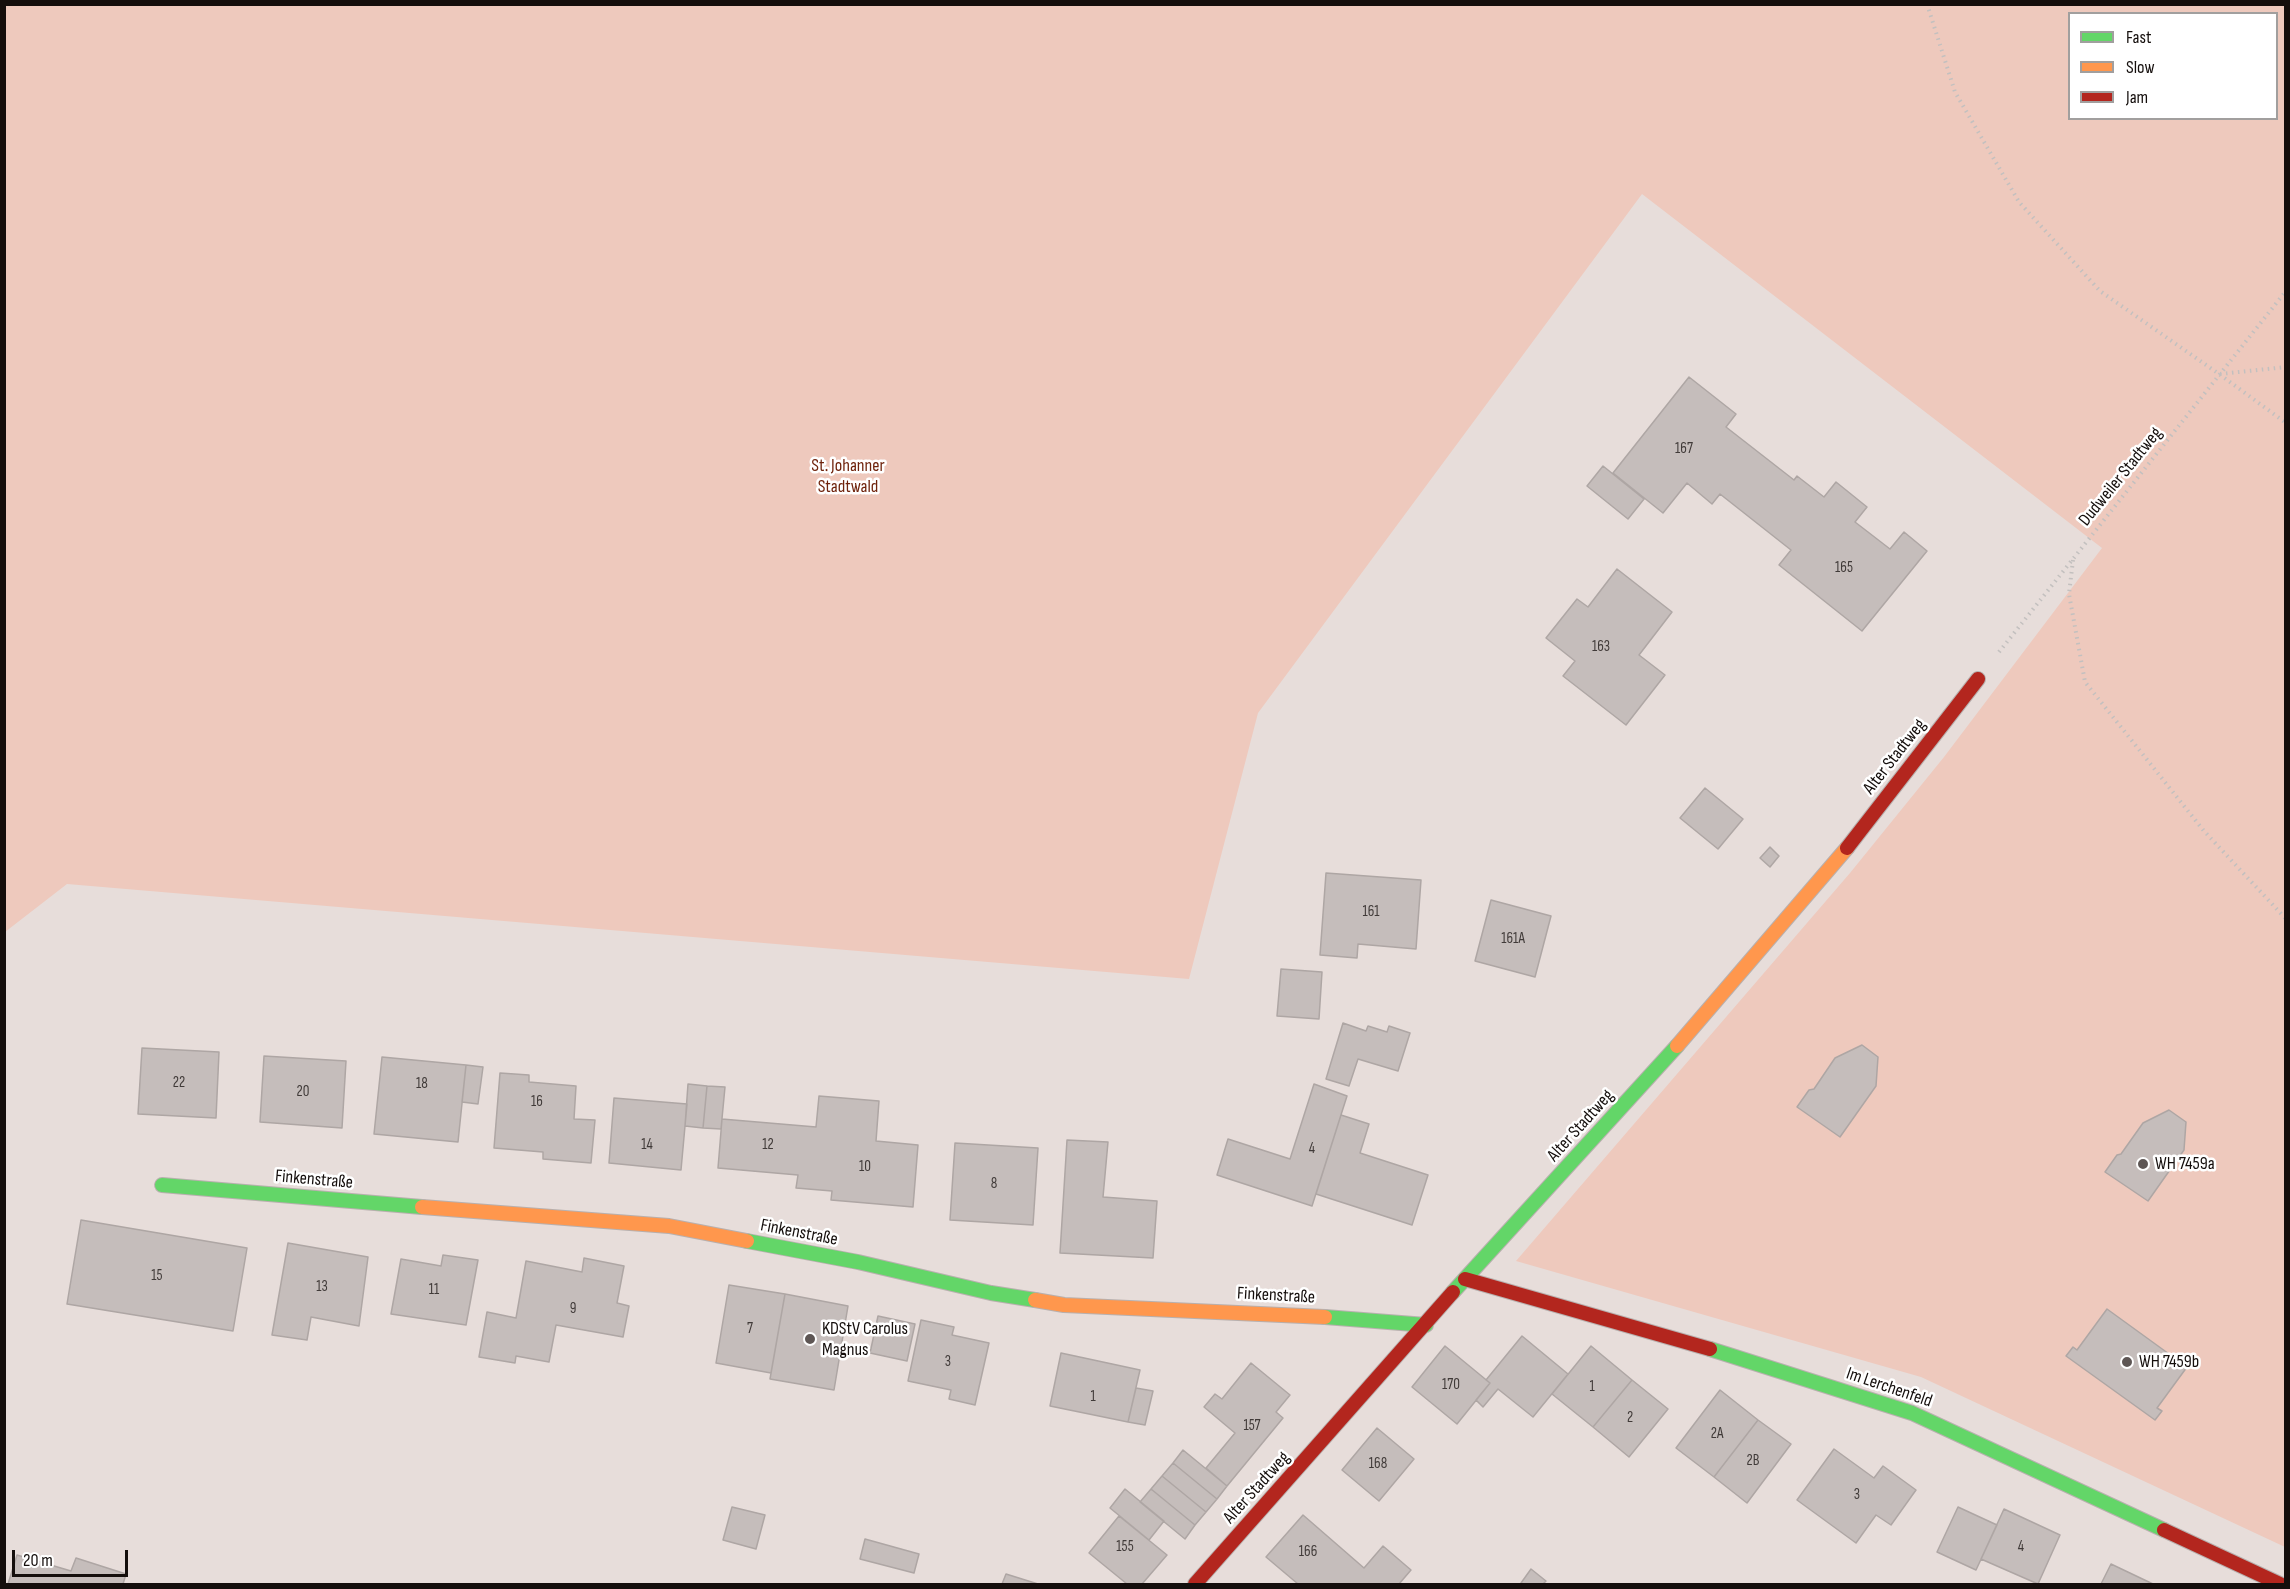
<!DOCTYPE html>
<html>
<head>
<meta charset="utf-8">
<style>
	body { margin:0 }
	#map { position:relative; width:2290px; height:1589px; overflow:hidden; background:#e7ddda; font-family:"Sofia Sans Condensed",sans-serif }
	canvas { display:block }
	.frame { position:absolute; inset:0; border:6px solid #140e0c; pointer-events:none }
	.legend { position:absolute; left:2068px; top:12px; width:210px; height:108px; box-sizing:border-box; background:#fff; border:2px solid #a19f9e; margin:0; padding:8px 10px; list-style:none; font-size:18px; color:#140e0c }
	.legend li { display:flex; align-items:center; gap:12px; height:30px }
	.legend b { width:30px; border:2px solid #a19f9e }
	.scale { position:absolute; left:12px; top:1550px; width:116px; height:27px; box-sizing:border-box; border:3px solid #140e0c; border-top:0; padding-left:8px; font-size:18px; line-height:21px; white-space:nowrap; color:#140e0c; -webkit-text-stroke:4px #fff; paint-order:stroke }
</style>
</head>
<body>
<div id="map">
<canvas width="2290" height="1589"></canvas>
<div class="frame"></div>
<ul class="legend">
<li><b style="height:8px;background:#63d668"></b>Fast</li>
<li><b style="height:8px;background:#ff974d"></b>Slow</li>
<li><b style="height:8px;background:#b3261e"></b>Jam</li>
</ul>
<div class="scale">20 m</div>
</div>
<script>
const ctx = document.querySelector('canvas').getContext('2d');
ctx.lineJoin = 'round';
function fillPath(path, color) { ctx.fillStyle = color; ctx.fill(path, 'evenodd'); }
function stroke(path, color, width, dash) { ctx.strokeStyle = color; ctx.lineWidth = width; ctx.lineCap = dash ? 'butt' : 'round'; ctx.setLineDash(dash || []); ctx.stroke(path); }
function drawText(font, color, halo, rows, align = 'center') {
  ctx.font = font + ' "Sofia Sans Condensed",sans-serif'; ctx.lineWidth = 5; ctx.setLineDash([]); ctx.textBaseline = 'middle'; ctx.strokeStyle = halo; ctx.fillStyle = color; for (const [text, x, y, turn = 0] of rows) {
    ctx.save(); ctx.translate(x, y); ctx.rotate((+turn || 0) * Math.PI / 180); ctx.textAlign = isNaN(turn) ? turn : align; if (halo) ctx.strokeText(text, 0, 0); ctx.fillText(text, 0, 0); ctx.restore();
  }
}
const green = new Path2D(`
	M 5,5 L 2285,5 L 2285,1547 L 1921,1377 L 1516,1261 L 1850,873 L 1944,757 L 2102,548 L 1642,194 L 1258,713 L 1189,979 L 67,884 L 5,932 ZM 2070,14 L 2276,14 L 2276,118 L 2070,118 Z`);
const building = new Path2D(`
	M 1689,377 L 1736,414 L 1726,427 L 1794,480 L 1797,476 L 1824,497 L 1836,482 L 1867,507 L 1855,522 L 1890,549 L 1904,532 L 1927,551 L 1862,631 L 1779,565 L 1791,550 L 1720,494 L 1712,504 L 1687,483 L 1663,513 L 1613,473 Z
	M 1603,466 L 1644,499 L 1628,519 L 1587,486 Z
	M 1617,569 L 1672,612 L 1639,655 L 1665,675 L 1626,725 L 1563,676 L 1575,661 L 1546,638 L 1577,599 L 1588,607 Z
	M 1705,788 L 1743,819 L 1718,849 L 1680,818 Z
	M 1770,847 L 1779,856 L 1770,867 L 1760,858 Z
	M 1326,873 L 1421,880 L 1416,949 L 1358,944 L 1357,958 L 1320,955 Z
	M 1491,900 L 1551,916 L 1535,977 L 1475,961 Z
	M 1281,969 L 1322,972 L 1319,1019 L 1277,1016 Z
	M 1343,1023 L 1366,1031 L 1368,1026 L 1387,1032 L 1389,1026 L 1410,1033 L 1398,1071 L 1358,1059 L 1349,1086 L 1326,1079 Z
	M 1862,1045 L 1878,1057 L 1876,1086 L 1840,1137 L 1797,1107 L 1809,1090 L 1814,1089 L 1835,1058 Z
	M 142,1048 L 219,1052 L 216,1118 L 138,1114 Z
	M 264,1056 L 346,1061 L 342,1128 L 260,1122 Z
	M 382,1057 L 466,1065 L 458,1142 L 374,1134 Z
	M 466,1065 L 483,1067 L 478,1104 L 462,1102 Z
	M 500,1073 L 529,1075 L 529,1082 L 576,1086 L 574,1119 L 595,1120 L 591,1163 L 543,1159 L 543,1152 L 494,1148 Z
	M 688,1084 L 707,1086 L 703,1128 L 685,1126 Z
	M 1314,1084 L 1347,1096 L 1312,1206 L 1217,1175 L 1228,1139 L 1290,1159 Z
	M 707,1086 L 725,1087 L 721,1129 L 703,1128 Z
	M 819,1096 L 879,1101 L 876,1141 L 918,1145 L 913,1207 L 831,1200 L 832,1191 L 796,1188 L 798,1175 L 718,1168 L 722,1119 L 816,1127 Z
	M 614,1098 L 687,1104 L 681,1170 L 609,1163 Z
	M 2169,1110 L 2186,1122 L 2184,1150 L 2148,1201 L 2105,1172 L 2117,1155 L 2121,1154 L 2143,1123 Z
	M 1341,1115 L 1369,1124 L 1360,1153 L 1428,1175 L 1412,1225 L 1316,1194 Z
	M 1067,1140 L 1108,1142 L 1103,1197 L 1157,1201 L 1153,1258 L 1060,1253 Z
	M 955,1143 L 1038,1148 L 1033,1225 L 950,1220 Z
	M 81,1220 L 247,1248 L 233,1331 L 67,1304 Z
	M 288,1243 L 368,1257 L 359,1326 L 311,1317 L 307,1340 L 272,1335 Z
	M 443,1255 L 478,1260 L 466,1325 L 391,1314 L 401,1259 L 441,1266 Z
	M 584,1258 L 624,1266 L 617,1303 L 629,1306 L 623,1337 L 556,1325 L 549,1362 L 516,1356 L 515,1363 L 479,1357 L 487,1312 L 516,1318 L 526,1261 L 582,1272 Z
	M 729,1285 L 785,1294 L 771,1373 L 716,1363 Z
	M 785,1294 L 848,1306 L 834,1390 L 770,1379 Z
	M 2107,1309 L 2187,1367 L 2157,1408 L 2162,1411 L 2155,1420 L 2066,1356 L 2073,1347 L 2077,1350 Z
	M 878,1316 L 915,1324 L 907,1361 L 870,1353 Z
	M 921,1320 L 954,1327 L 952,1335 L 989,1343 L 975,1405 L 949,1399 L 951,1390 L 908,1381 Z
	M 1522,1336 L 1568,1374 L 1533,1417 L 1498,1389 L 1483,1407 L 1476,1400 L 1490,1383 L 1486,1380 Z
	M 1445,1346 L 1490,1383 L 1457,1424 L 1412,1387 Z
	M 1591,1346 L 1632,1380 L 1593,1427 L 1552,1394 Z
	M 1061,1353 L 1140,1370 L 1128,1422 L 1050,1406 Z
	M 1251,1363 L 1290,1395 L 1276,1412 L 1283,1418 L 1227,1486 L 1206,1468 L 1235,1433 L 1204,1407 L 1215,1394 L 1222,1399 Z
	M 1632,1380 L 1668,1409 L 1629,1457 L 1593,1427 Z
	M 1136,1388 L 1153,1391 L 1145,1425 L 1128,1422 Z
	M 1720,1390 L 1758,1420 L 1714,1477 L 1676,1448 Z
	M 1758,1420 L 1791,1444 L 1747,1503 L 1714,1477 Z
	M 1377,1428 L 1414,1459 L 1379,1501 L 1342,1470 Z
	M 1834,1449 L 1874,1478 L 1883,1466 L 1916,1490 L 1891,1525 L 1876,1515 L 1856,1543 L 1797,1500 Z
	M 1183,1450 L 1227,1486 L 1217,1499 L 1173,1463 Z
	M 1173,1463 L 1217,1499 L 1206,1512 L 1162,1476 Z
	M 1162,1476 L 1206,1512 L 1195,1525 L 1151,1489 Z
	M 1125,1489 L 1164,1521 L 1149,1540 L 1110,1508 Z
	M 1151,1489 L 1195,1525 L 1185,1539 L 1140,1502 Z
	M 732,1507 L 765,1515 L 756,1549 L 723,1540 Z
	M 1958,1507 L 1997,1525 L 1976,1570 L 1937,1552 Z
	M 2004,1509 L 2060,1535 L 2038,1584 L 1981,1559 Z
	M 1303,1515 L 1364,1568 L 1383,1546 L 1411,1570 L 1399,1584 L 1298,1584 L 1266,1557 Z
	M 1119,1516 L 1167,1555 L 1142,1584 L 1127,1584 L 1089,1553 Z
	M 865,1539 L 919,1554 L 914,1573 L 860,1559 Z
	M 17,1555 L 71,1571 L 76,1558 L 126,1574 L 123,1584 L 8,1584 Z
	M 2111,1564 L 2153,1584 L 2101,1584 Z
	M 1531,1569 L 1546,1581 L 1543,1584 L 1523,1584 L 1521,1583 Z
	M 1006,1574 L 1038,1584 L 1002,1584 Z`);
const path = new Path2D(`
	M 1927,4 L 1955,92 L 2019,202 L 2100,291 L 2219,374 L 2286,423
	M 2220,374 L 2286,367
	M 2073,560 L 2069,594 L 2085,682 L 2204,831 L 2286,919
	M 1999,652 L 2286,291`);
const fast = new Path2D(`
	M 162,1185 L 422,1207
	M 747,1241 L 858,1262 L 991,1293 L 1035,1300
	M 1453,1292 L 1677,1046
	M 1325,1317 L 1426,1325
	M 1710,1349 L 1912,1413 L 2164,1530`);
const slow = new Path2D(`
	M 1677,1046 L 1847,848
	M 422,1207 L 669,1226 L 747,1241
	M 1035,1300 L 1064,1305 L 1325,1317`);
const jam = new Path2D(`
	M 1847,848 L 1978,679
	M 1465,1279 L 1710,1349
	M 2164,1530 L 2280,1584
	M 1195,1584 L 1453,1292`);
const markers = [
	[2143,1164,6,"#5e5654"],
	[810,1339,6,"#5e5654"],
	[2127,1362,6,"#5e5654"]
];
const numberNames = [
	["167",1684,449],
	["165",1844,568],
	["163",1601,647],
	["161",1371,912],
	["161A",1513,939],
	["22",179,1083],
	["18",422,1084],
	["20",303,1092],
	["16",537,1102],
	["14",647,1145],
	["12",768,1145],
	["4",1312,1149],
	["10",865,1167],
	["8",994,1184],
	["15",157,1276],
	["13",322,1287],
	["11",434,1290],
	["9",573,1309],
	["7",750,1329],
	["3",948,1362],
	["170",1451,1385],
	["1",1592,1387],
	["1",1093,1397],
	["2",1630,1418],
	["157",1252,1426],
	["2A",1717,1434],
	["2B",1753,1461],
	["168",1378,1464],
	["3",1857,1495],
	["155",1125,1547],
	["4",2021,1547],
	["166",1308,1552]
];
const parkNames = [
	["St. Johanner",848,466],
	["Stadtwald",848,487]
];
const streetNames = [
	["Dudweiler Stadtweg",2121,477,-51],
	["Alter Stadtweg",1895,757,-52],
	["Alter Stadtweg",1581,1126,-48],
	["Finkenstraße",314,1180,5],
	["Finkenstraße",799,1233,11],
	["Finkenstraße",1276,1296,3],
	["Im Lerchenfeld",1889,1388,19],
	["Alter Stadtweg",1257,1488,-48]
];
const poiNames = [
	["WH 7459a",2155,1164],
	["KDStV Carolus",822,1329],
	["Magnus",822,1350],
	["WH 7459b",2139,1362]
];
fillPath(green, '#eec9bd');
fillPath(building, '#c5bdbb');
stroke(building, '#aea6a4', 1.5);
stroke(fast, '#b8b0ae', 16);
stroke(slow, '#b8b0ae', 16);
stroke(jam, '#b8b0ae', 16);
stroke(path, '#c3c0bf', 4, [1.5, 4.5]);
stroke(fast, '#63d668', 14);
stroke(slow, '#ff974d', 14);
stroke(jam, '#b3261e', 14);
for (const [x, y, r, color] of markers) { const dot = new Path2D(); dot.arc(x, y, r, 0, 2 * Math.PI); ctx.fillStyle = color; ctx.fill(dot); stroke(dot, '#fff', 2); }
drawText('15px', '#403a38', null, numberNames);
drawText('18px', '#6f230c', '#fff', parkNames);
drawText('18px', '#140e0c', '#fff', streetNames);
drawText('18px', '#140e0c', '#fff', poiNames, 'left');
</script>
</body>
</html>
